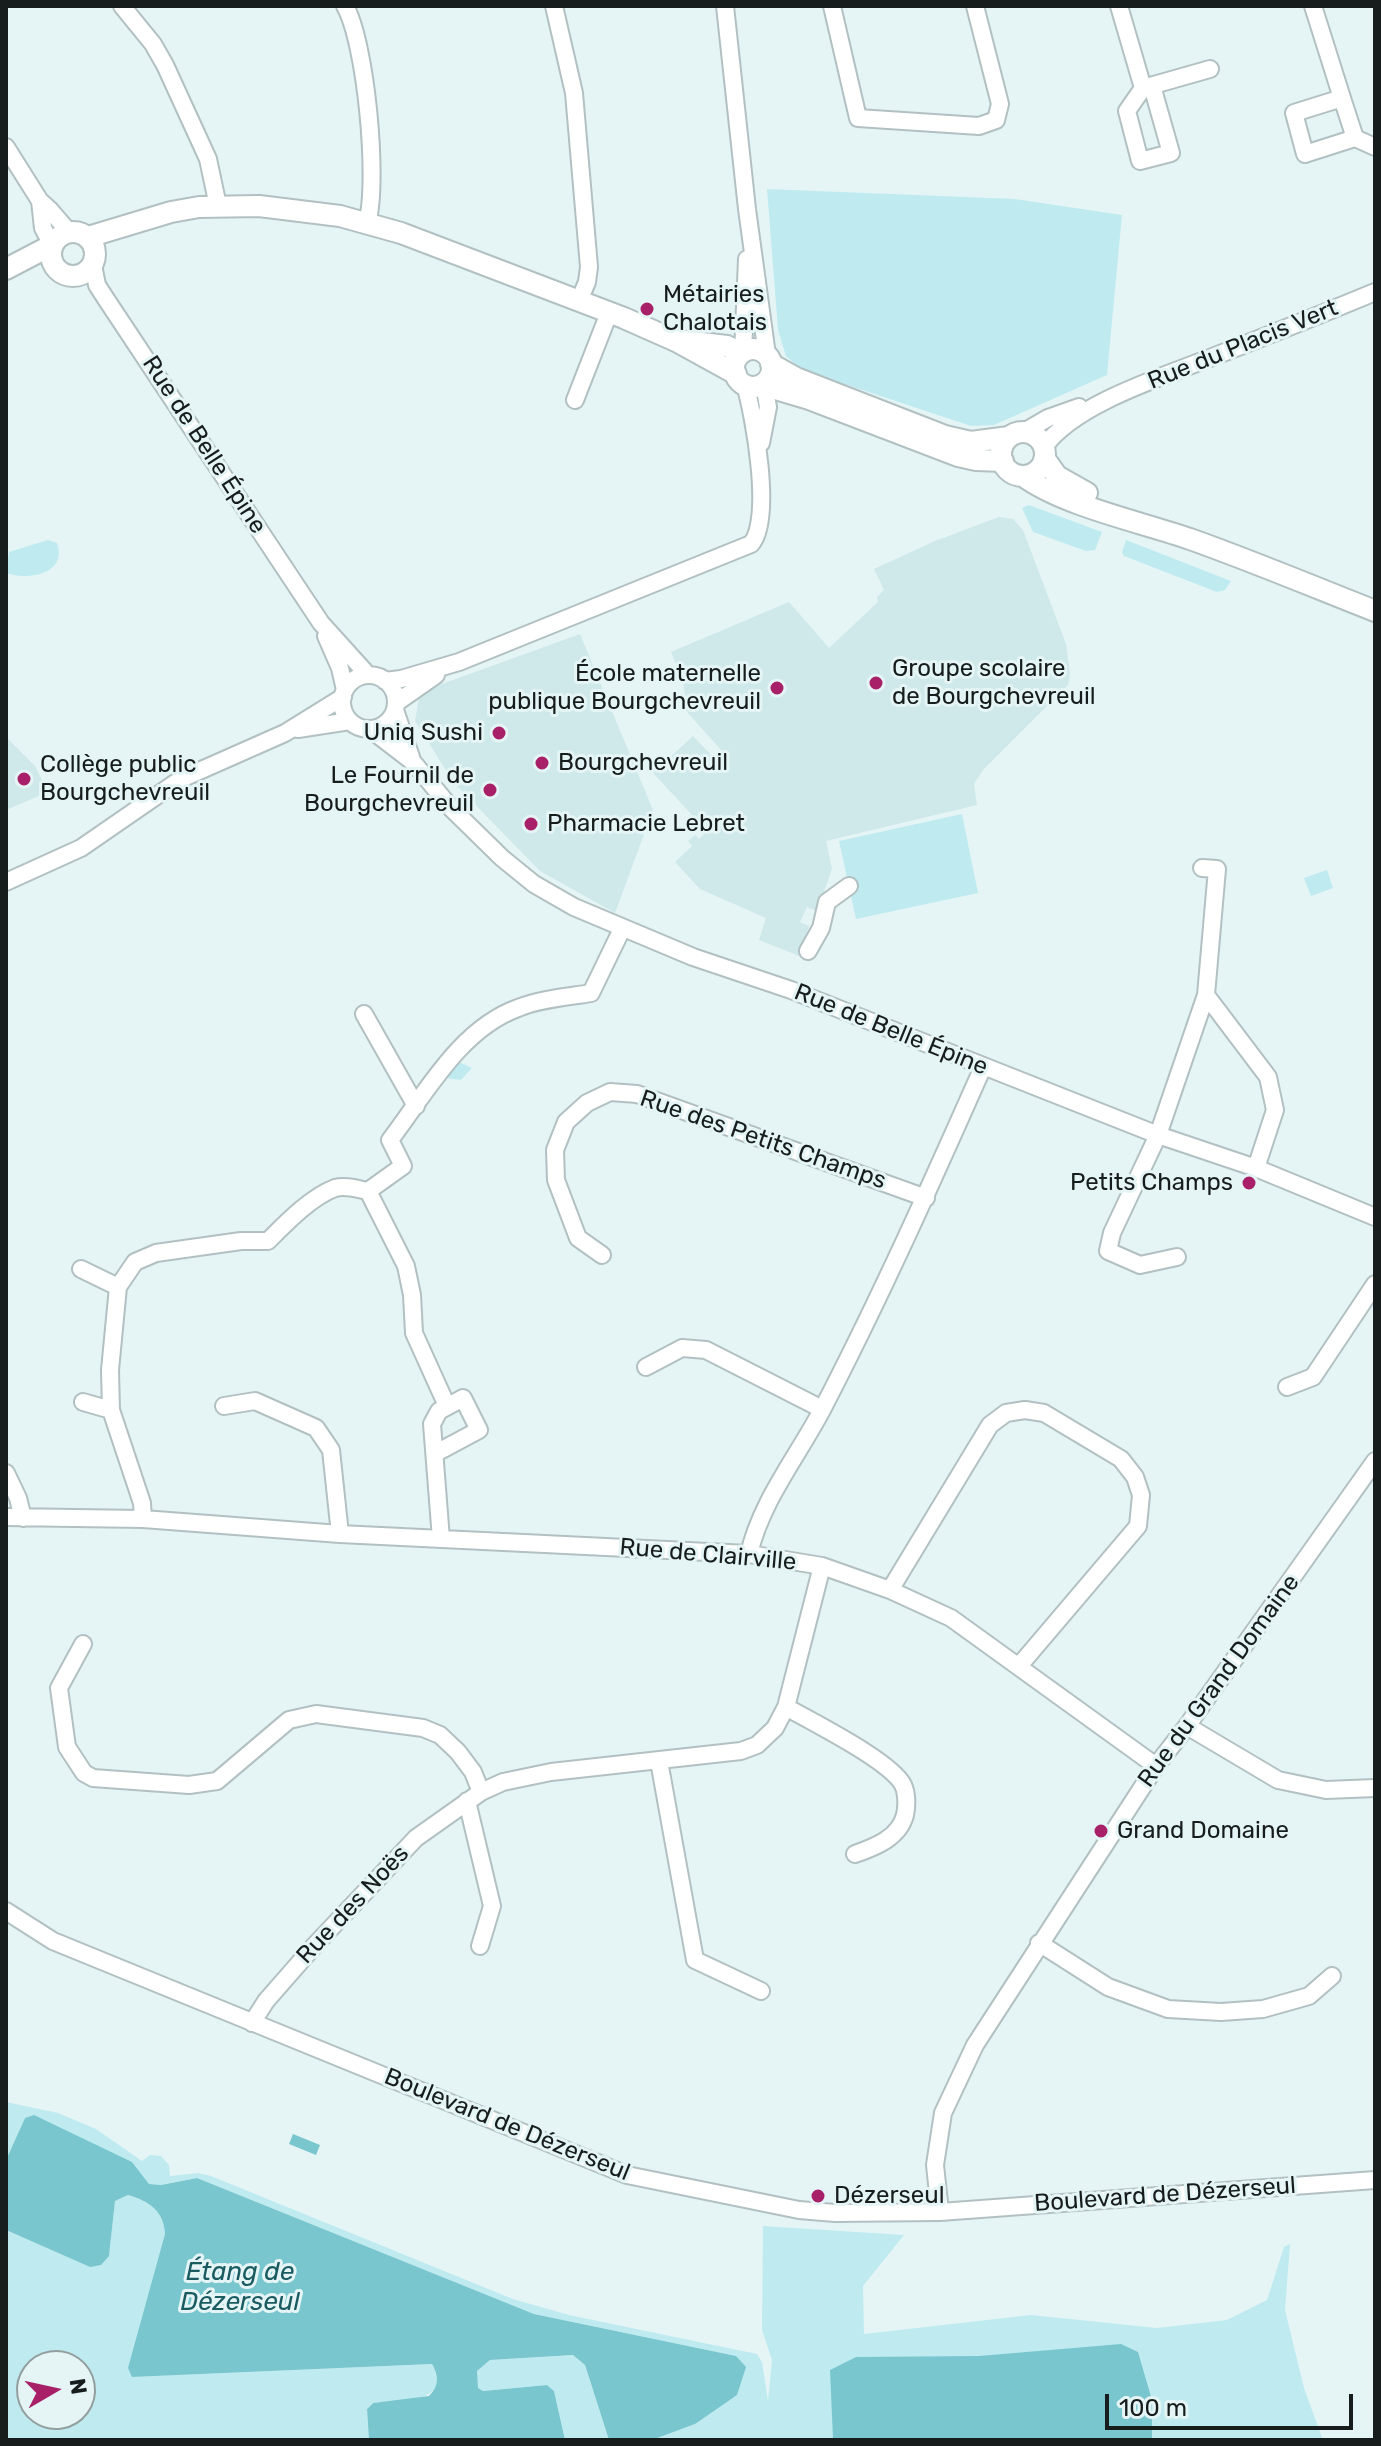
<!DOCTYPE html>
<html>
<head>
<meta charset="utf-8">
<style>
	body { margin:0 }
	#map { position:relative; width:1381px; height:2446px; overflow:hidden; background:#e5f5f6; font-family:Rubik,sans-serif }
	canvas { display:block }
	.frame { position:absolute; inset:0; border:8px solid #171d1d; pointer-events:none }
	.north { position:absolute; left:16px; top:2350px; width:80px; height:80px; box-sizing:border-box; background:#e5f5f6; border:2px solid #939f9f; border-radius:50%; rotate:81deg; font-size:22px; font-weight:700; line-height:32px; text-align:center; color:#171d1d }
	.north::after { content:''; display:block; margin:auto; width:28px; height:36px; background:#a82168; clip-path:polygon(50% 0,100% 100%,50% 72%,0 100%) }
	.scale { position:absolute; left:1105px; top:2394px; width:248px; height:36px; box-sizing:border-box; border:4px solid #171d1d; border-top:0; padding-left:10px; font-size:24px; line-height:28px; white-space:nowrap; color:#171d1d; -webkit-text-stroke:6px #e5f5f6; paint-order:stroke }
</style>
</head>
<body>
<div id="map">
<canvas width="1381" height="2446"></canvas>
<div class="frame"></div>
<div class="north">N</div>
<div class="scale">100 m</div>
</div>
<script>
const ctx = document.querySelector('canvas').getContext('2d');
ctx.lineJoin = 'round';
function fillPath(path, color) { ctx.fillStyle = color; ctx.fill(path, 'evenodd'); }
function stroke(path, color, width, dash) { ctx.strokeStyle = color; ctx.lineWidth = width; ctx.lineCap = dash ? 'butt' : 'round'; ctx.setLineDash(dash || []); ctx.stroke(path); }
function drawText(font, color, halo, rows, align = 'center') {
  ctx.font = font + ' Rubik,sans-serif'; ctx.lineWidth = 6; ctx.setLineDash([]); ctx.textBaseline = 'middle'; ctx.strokeStyle = halo; ctx.fillStyle = color; for (const [text, x, y, turn = 0] of rows) {
    ctx.save(); ctx.translate(x, y); ctx.rotate((+turn || 0) * Math.PI / 180); ctx.textAlign = isNaN(turn) ? turn : align; if (halo) ctx.strokeText(text, 0, 0); ctx.fillText(text, 0, 0); ctx.restore();
  }
}
const built = new Path2D(`
	M 999,517 L 1013,519 L 1023,530 L 1066,644 L 1070,673 L 1068,685 L 983,770 L 974,784 L 977,805 L 826,841 L 832,869 L 817,911 L 807,907 L 800,922 L 809,926 L 799,956 L 759,940 L 766,918 L 700,889 L 675,862 L 692,846 L 688,841 L 695,835 L 699,839 L 707,831 L 653,773 L 693,736 L 714,758 L 722,751 L 687,712 L 683,681 L 671,652 L 789,602 L 829,648 L 878,602 L 877,597 L 884,590 L 874,569 L 935,541 Z
	M 580,634 L 653,810 L 615,913 L 540,871 L 454,783 L 415,721 L 420,692 Z
	M 6,737 L 35,766 L 48,792 L 6,810 Z`);
const green = new Path2D(`
	M 767,189 L 1015,199 L 1122,215 L 1107,375 L 994,425 L 971,426 L 802,370 L 786,356 L 778,330 Z
	M 1029,505 L 1102,532 L 1095,550 L 1086,551 L 1033,532 L 1022,508 Z
	M 48,540 L 57,543 C 68,574 28,581 6,573 L 9,552 Z
	M 1126,540 L 1231,581 L 1225,590 L 1217,592 L 1124,556 L 1122,552 Z
	M 962,814 L 978,893 L 856,919 L 839,841 Z
	M 1327,870 L 1333,888 L 1311,896 L 1304,878 Z
	M 459,1062 L 472,1068 L 461,1080 L 445,1078 Z
	M 6,2102 L 58,2113 L 96,2129 L 142,2161 L 150,2155 L 161,2156 L 169,2165 L 170,2176 L 198,2173 L 211,2176 L 513,2299 L 569,2315 L 757,2354 L 762,2362 L 768,2401 L 772,2360 L 762,2330 L 763,2226 L 904,2235 L 863,2286 L 864,2334 L 1031,2315 L 1157,2328 L 1227,2320 L 1267,2300 L 1284,2247 L 1290,2244 L 1285,2310 L 1304,2388 L 1323,2440 L 652,2440 L 695,2424 L 736,2356 L 534,2314 L 197,2178 L 161,2185 L 149,2184 L 132,2162 L 25,2118 L 6,2160 Z
	M 128,2195 C 149,2201 164,2211 165,2234 L 132,2377 L 432,2364 C 453,2405 399,2400 372,2403 L 367,2409 L 369,2440 L 6,2440 L 6,2230 L 90,2267 L 109,2256 L 115,2201 ZM 32,2366 L 80,2366 L 80,2414 L 32,2414 Z
	M 573,2355 L 585,2365 L 609,2440 L 565,2440 L 554,2391 L 547,2385 L 483,2391 L 477,2388 L 477,2371 L 490,2360 Z`);
const water = new Path2D(`
	M 34,2115 L 132,2162 L 149,2184 L 161,2185 L 197,2178 L 534,2314 L 736,2356 L 746,2367 L 737,2395 L 695,2424 L 652,2440 L 609,2440 L 585,2365 L 573,2355 L 490,2360 L 477,2371 L 478,2388 L 483,2391 L 547,2385 L 554,2391 L 565,2440 L 369,2440 L 367,2409 L 373,2403 L 429,2396 C 439,2386 439,2376 432,2364 L 132,2377 L 128,2368 L 165,2234 C 164,2211 149,2201 128,2195 L 115,2201 L 109,2256 L 101,2265 L 90,2267 L 6,2230 L 6,2160 L 25,2118 Z
	M 293,2134 L 320,2145 L 316,2155 L 289,2144 Z
	M 1121,2344 L 1138,2352 L 1152,2400 L 1152,2440 L 833,2439 L 830,2370 L 856,2357 L 979,2356 Z`);
const minor = new Path2D(`
	M 122,6 L 153,44 L 165,65 L 208,159 L 218,206
	M 345,6 C 366,43 379,182 367,223
	M 554,6 L 574,93 L 589,267 L 587,282 L 579,301
	M 725,6 L 747,209 L 767,355
	M 832,6 L 858,118 L 979,126 L 996,120 L 1000,104 L 975,6
	M 1119,6 L 1143,88 L 1210,69
	M 1313,6 L 1342,98 L 1294,113 L 1305,154 L 1355,138 L 1375,147
	M 1143,88 L 1127,111 L 1140,161 L 1171,153 L 1152,86
	M 1342,98 L 1355,138
	M 6,147 L 40,201 L 50,210 L 69,232
	M 40,201 L 43,228 L 52,245
	M 93,265 L 97,285 L 106,299 L 321,623 L 368,675
	M 743,353 L 747,259
	M 575,400 L 609,313
	M 1024,432 L 1048,418 L 1079,407
	M 761,443 L 768,407 L 764,384
	M 1044,447 C 1075,403 1165,376 1215,356 C 1269,335 1322,314 1375,292
	M 326,636 L 340,668 L 345,690
	M342 702a27 27 0 1 1 54 0a27 27 0 1 1-54 0Z
	M 385,681 L 401,679 L 459,662 L 751,544 C 773,520 754,415 745,385
	M 396,703 L 436,675
	M 395,710 L 411,757
	M 298,729 L 350,721
	M 370,729 L 413,762 L 451,808 L 502,858 L 534,884 L 574,907 L 693,957 L 791,990 L 1158,1135 L 1256,1168 L 1375,1217
	M 1202,868 L 1217,869 L 1206,995 L 1268,1077 L 1275,1110 L 1256,1168
	M 6,882 L 81,848 L 181,779 L 285,733 L 343,697
	M 808,951 L 821,928 L 827,902 L 849,886
	M 364,1014 L 416,1106
	M 368,1191 L 403,1166 L 390,1140 C 426,1093 460,1029 518,1008 C 540,999 567,997 591,993 L 622,929
	M 602,1255 L 578,1238 L 556,1180 L 555,1150 L 566,1122 L 587,1103 L 610,1092 L 637,1094 L 926,1198
	M 1177,1257 L 1140,1265 L 1108,1251 L 1112,1233 L 1158,1135 L 1206,995
	M 81,1269 L 118,1287
	M 646,1367 L 682,1348 L 706,1350 L 822,1409
	M 1287,1387 L 1313,1377 L 1375,1284
	M 83,1402 L 111,1410
	M 224,1406 L 255,1401 L 316,1428 L 331,1450 L 340,1534
	M 436,1453 L 479,1430 L 463,1398 L 439,1411 L 432,1424 L 441,1539
	M 6,1473 L 18,1498 L 23,1518
	M 6,1517 L 143,1519 L 340,1534 L 749,1554 L 822,1566 L 890,1590 L 951,1618 L 1156,1766
	M 143,1519 L 142,1503 L 111,1410 L 110,1370 L 118,1287 L 135,1262 L 156,1253 L 241,1241 L 268,1241 C 286,1223 311,1197 335,1188 C 346,1185 357,1189 368,1191 L 406,1266 L 412,1295 L 414,1333 L 447,1406
	M 749,1554 C 761,1501 798,1456 823,1408 C 881,1296 932,1182 983,1067
	M 890,1590 L 990,1425 L 1006,1413 L 1025,1410 L 1044,1413 L 1121,1459 L 1135,1477 L 1141,1495 L 1138,1526 L 1019,1666
	M 83,1644 L 59,1688 L 67,1747 L 84,1773 L 93,1778 L 189,1785 L 217,1781 L 289,1720 L 316,1714 L 423,1728 L 440,1735 L 458,1752 L 473,1772 L 481,1792
	M 786,1707 C 812,1722 891,1761 903,1785 C 907,1793 907,1806 905,1815 C 899,1838 875,1847 855,1854
	M 1187,1726 L 1278,1780 L 1326,1790 L 1375,1788
	M 659,1761 L 695,1960 L 761,1991
	M 467,1801 L 492,1906 L 480,1946
	M 6,1911 L 53,1941 L 627,2175 L 799,2210 L 835,2213 L 940,2212 L 1375,2180
	M 1039,1943 L 1108,1987 L 1168,2009 L 1221,2012 L 1263,2009 L 1309,1996 L 1332,1976
	M 252,2023 L 266,2001 L 315,1945 L 416,1838 L 481,1792 L 503,1782 L 551,1772 L 741,1751 L 757,1745 L 775,1728 L 786,1707 L 822,1566
	M 940,2212 L 935,2165 L 943,2113 L 975,2045 L 1156,1766 L 1187,1726 L 1375,1461`);
const major = new Path2D(`
	M51 254a22 22 0 1 1 44 0a22 22 0 1 1-44 0Z
	M 88,237 L 171,212 L 199,207 L 259,206 L 340,216 L 401,233 L 624,318 L 676,341 L 736,374
	M 6,269 L 52,245
	M 684,341 L 727,346 L 742,353
	M734 368a19 19 0 1 1 38 0a19 19 0 1 1-38 0Z
	M 771,364 L 796,378 L 945,436 L 971,442 L 1009,437
	M 766,382 L 772,388 L 809,399 L 958,456 L 976,460 L 1003,461
	M1001 454a22 22 0 1 1 44 0a22 22 0 1 1-44 0Z
	M 1045,459 L 1057,476 L 1087,493
	M 1023,476 C 1064,506 1141,522 1190,539 C 1252,561 1314,587 1375,611`);
const markers = [
	[647,309,8,"#a82168"],
	[876,683,8,"#a82168"],
	[777,688,8,"#a82168"],
	[499,733,8,"#a82168"],
	[542,763,8,"#a82168"],
	[24,779,8,"#a82168"],
	[490,790,8,"#a82168"],
	[531,824,8,"#a82168"],
	[1249,1183,8,"#a82168"],
	[1101,1831,8,"#a82168"],
	[818,2196,8,"#a82168"]
];
const poiNames = [
	["Métairies",663,295],
	["Chalotais",663,323],
	["Groupe scolaire",892,669],
	["de Bourgchevreuil",892,697],
	["École maternelle",761,674,"right"],
	["publique Bourgchevreuil",761,702,"right"],
	["Uniq Sushi",483,733,"right"],
	["Bourgchevreuil",558,763],
	["Collège public",40,765],
	["Bourgchevreuil",40,793],
	["Le Fournil de",474,776,"right"],
	["Bourgchevreuil",474,804,"right"],
	["Pharmacie Lebret",547,824],
	["Petits Champs",1233,1183,"right"],
	["Grand Domaine",1117,1831],
	["Dézerseul",834,2196]
];
const streetNames = [
	["Rue du Placis Vert",1243,345,-22],
	["Rue de Belle Épine",204,445,57],
	["Rue de Belle Épine",891,1030,22],
	["Rue des Petits Champs",763,1140,19],
	["Rue de Clairville",708,1555,5],
	["Rue du Grand Domaine",1219,1681,-54],
	["Rue des Noës",353,1905,-47],
	["Boulevard de Dézerseul",507,2125,22],
	["Boulevard de Dézerseul",1165,2195,-4]
];
const waterNames = [
	["Étang de",240,2272],
	["Dézerseul",240,2302]
];
fillPath(built, '#cfe8ea');
fillPath(green, '#bfebf0');
fillPath(water, '#79c6ce');
stroke(minor, '#b2c0c2', 20);
stroke(major, '#b2c0c2', 24);
stroke(minor, '#fff', 16);
stroke(major, '#fff', 20);
for (const [x, y, r, color] of markers) { const dot = new Path2D(); dot.arc(x, y, r, 0, 2 * Math.PI); ctx.fillStyle = color; ctx.fill(dot); stroke(dot, '#e5f5f6', 3); }
drawText('24px', '#171d1d', '#e5f5f6', poiNames, 'left');
drawText('24px', '#171d1d', '#e5f5f6', streetNames);
drawText('italic 26px', '#195b61', '#e5f5f6', waterNames);
</script>
</body>
</html>
